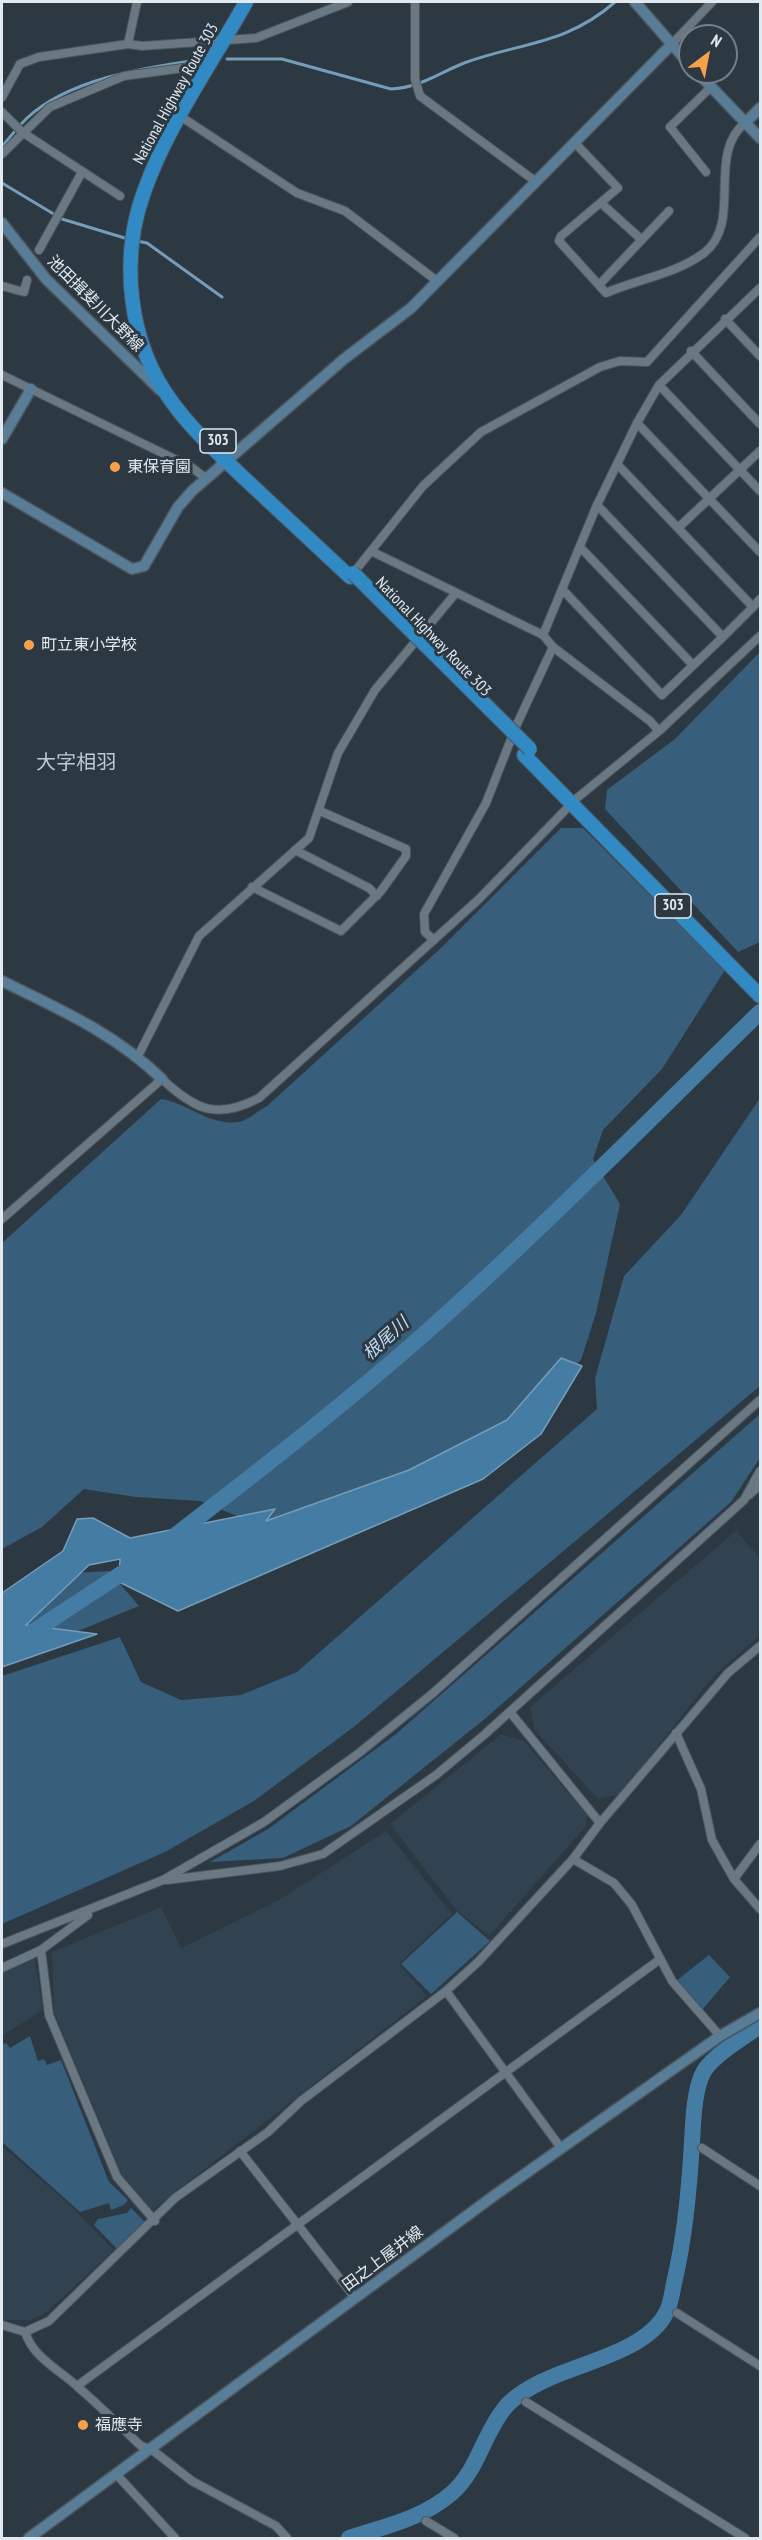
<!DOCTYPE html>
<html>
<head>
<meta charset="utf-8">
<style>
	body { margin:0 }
	#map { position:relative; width:762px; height:2540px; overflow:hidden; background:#2c3842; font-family:"PT Sans Narrow",sans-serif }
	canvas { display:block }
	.frame { position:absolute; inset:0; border:3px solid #e2eaf0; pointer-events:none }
	.north { position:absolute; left:678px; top:24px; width:60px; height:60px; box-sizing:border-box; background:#2c3842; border:2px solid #757f88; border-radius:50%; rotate:32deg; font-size:16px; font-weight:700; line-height:24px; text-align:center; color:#e2eaf0 }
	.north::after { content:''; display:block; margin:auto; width:21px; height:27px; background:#f8a04b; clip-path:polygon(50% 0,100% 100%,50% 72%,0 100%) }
</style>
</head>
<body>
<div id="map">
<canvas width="762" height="2540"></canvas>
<div class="frame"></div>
<div class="north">N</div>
</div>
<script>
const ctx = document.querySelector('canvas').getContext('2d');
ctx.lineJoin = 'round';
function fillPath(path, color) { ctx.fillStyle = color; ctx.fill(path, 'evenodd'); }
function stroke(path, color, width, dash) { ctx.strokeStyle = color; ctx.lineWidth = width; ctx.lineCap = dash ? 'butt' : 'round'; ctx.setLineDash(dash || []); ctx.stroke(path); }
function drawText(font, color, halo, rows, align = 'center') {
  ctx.font = font + ' "PT Sans Narrow","Noto Sans JP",sans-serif'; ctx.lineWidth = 6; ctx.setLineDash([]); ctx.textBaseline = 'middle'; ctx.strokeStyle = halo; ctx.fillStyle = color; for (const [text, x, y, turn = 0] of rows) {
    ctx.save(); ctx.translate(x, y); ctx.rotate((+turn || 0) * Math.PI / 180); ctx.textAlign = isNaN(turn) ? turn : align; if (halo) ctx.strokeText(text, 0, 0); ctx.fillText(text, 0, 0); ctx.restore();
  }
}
const built = new Path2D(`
	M 736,1531 L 760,1558 L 760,1635 L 712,1678 L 620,1794 L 598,1799 L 534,1729 L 530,1707 Z
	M 501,1734 L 524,1741 L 587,1815 L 586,1826 L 489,1936 L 457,1911 L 390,1824 Z
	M 386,1831 L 452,1914 L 399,1964 L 427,1996 L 152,2210 L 121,2173 L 54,2012 L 52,1952 L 161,1907 L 181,1948 L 279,1900 Z
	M 34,1956 L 43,2010 L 2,2036 L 2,1972 Z
	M 2,2146 L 69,2204 L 114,2250 L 48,2311 L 31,2320 L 2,2320 Z`);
const green = new Path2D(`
	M 760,652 L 760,942 L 738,952 L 605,809 L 607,790 L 675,739 Z
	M 561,828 L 583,828 L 725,970 L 662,1069 L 603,1130 L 593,1159 L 620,1204 L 596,1313 L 581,1360 L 497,1439 L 279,1533 L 200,1501 L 136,1497 L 84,1489 L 42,1527 L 2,1549 L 2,1243 L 161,1099 C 188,1103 209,1126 238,1122 C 247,1121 259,1110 267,1106 L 441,948 Z
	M 760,1098 L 760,1386 L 355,1726 L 254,1801 L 165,1852 L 2,1924 L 2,1676 L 120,1637 L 141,1682 L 181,1700 L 241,1695 L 297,1672 L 597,1409 L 595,1378 L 624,1276 L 681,1215 Z
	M 760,1414 L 760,1458 L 731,1502 L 486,1718 L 351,1826 L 283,1858 L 210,1862 L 268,1829 L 396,1734 Z
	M 109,1571 L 139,1606 L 27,1652 L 2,1612 L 38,1575 Z
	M 457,1912 L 490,1941 L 431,1994 L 401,1964 Z
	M 709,1955 L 730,1977 L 702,2010 L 676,1981 Z
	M 30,2036 L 38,2061 L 44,2059 L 47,2065 L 61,2060 L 109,2182 L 128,2200 L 124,2205 L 111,2210 L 109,2203 L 80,2212 L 2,2142 L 2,2044 L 6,2043 L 10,2048 Z
	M 131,2208 L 145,2222 L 117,2249 L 94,2225 L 98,2219 L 127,2213 Z`);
const water = new Path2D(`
	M 561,1358 L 582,1366 L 541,1434 L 483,1479 L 178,1611 L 119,1582 L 120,1559 L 89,1565 L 26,1625 L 97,1634 L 2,1667 L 2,1593 L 63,1551 L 77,1519 L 93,1518 L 130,1538 L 275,1509 L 266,1521 L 409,1470 L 507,1420 Z`);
const stream = new Path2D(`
	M 227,59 L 282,59 L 391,89 C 419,88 439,73 464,63 C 522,42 566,45 615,2
	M 2,147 C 9,138 17,128 26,119 C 68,79 143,68 198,60
	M 2,183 L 62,219 L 128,239
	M 137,241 L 147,243 L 222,297`);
const river = new Path2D(`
	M 169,1540 C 255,1474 341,1407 423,1335 C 539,1232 649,1120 760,1012
	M 2,1652 L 136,1564
	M 349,2538 C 385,2526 422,2519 452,2493 C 478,2470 483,2435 504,2409 C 512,2398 529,2388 541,2382 C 578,2363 646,2352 666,2313 C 671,2305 672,2292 674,2283 C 685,2237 689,2190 692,2143 C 693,2123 694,2088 704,2071 C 714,2055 744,2037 760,2026`);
const street = new Path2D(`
	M 415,2 L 415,79 L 420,96 L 535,181
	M 128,44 L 137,2
	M 671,45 L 712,2
	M 2,97 L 20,64 L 39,57 L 128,44 L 142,46 L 256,38 L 348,2
	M 2,112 L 22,132 L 120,196
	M 180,116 L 297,193 L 345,211 L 437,281
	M 574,142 L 618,188 L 561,236 L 559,241 L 606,293 C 638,279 676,274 704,253 C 744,222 705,154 746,122
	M 2,154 L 50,107 L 124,76 L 198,66 L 207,69
	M 706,172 L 670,127 L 711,87
	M 601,203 L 642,240
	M 39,250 L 82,172
	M 599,285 L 669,211
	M 2,286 L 24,292 L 27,280
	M 725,319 L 760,356
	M 691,351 L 760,424
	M 2,375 L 191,467 L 207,479
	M 659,385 L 760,491
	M 637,423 L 760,552
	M 617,464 L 753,607 L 723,637
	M 678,528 L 760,451
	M 580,547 L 693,665
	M 371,551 L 543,635
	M 351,576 L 423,486 L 481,432 L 600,367 L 620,361 L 647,362 L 760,237
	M 562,589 L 662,695 L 723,637 L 597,505
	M 753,607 L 760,599
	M 659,731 L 650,721 L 553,647 L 543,635 L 597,505 L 637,423 L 659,385 L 760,288
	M 295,850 L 369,888 L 377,896
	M 252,887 L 341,931 L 381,891 L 406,856 L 406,849 L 320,811
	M 434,940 L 425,932 L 424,914 L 486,803 L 517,724 L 553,647
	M 138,1056 L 199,936 L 309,838 L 338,753 L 375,690 L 455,594
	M 2,1219 L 162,1079 C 195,1110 217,1120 259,1098 L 479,899 L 577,798 L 659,731 L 760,636
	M 749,1495 L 760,1485
	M 510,1712 L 600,1823
	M 676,1733 L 701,1789 L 712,1840 L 734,1879 L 760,1909
	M 573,1859 L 614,1883 L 632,1905 L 672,1981 L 720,2036
	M 734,1879 L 760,1844
	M 167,1880 L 280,1866 L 323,1854 L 436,1775 L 484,1735 L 744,1500 L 760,1471
	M 2,1944 L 163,1880 L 264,1822 L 359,1753 L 432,1694 L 760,1400
	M 41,1950 L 49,2015 L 117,2177 L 155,2221
	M 2,1968 L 41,1950 L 88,1915
	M 446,1991 L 561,2148
	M 702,2148 L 760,2186
	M 240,2151 L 355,2298
	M 677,2313 L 760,2366
	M 2,2325 L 25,2332 L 49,2321 L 175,2198 L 268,2132 L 301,2101 L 446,1991 L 478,1962 L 573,1859 L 600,1823 L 728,1673 L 760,1646
	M 25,2332 C 34,2359 59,2369 79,2388 C 100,2406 120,2426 141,2446 L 151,2449 L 192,2481 L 276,2526 L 287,2538
	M 77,2386 L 659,1960
	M 526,2402 L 745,2538
	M 116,2474 L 175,2538
	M 426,2521 L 454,2538`);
const secondary = new Path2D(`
	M 635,2 L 690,65
	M 697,72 L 760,138
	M 746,122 L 760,108
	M 2,223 L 46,279 L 160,390
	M 2,439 L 31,389
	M 2,493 L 132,569 L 144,566 L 178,507 L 192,491 L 344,359 L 411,308 L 671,45
	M 2,981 C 61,1010 114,1033 162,1079
	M 29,2538 L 495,2195 L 720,2036 L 760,2013`);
const highway = new Path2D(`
	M 246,2 C 212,63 169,123 145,189 C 119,258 128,343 172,402 C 192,430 219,454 244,478 C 279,511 315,544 350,577
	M 524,755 L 760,996`);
const highwayBridge = new Path2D(`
	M 353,573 L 530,749`);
const markers = [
	[115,467,6,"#f8a04b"],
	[29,645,6,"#f8a04b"],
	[83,2425,6,"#f8a04b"]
];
const shields = [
	[218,441,36],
	[673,906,36]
];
const shieldNames = [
	["303",218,441],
	["303",673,906]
];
const streetNames = [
	["National Highway Route 303",176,94,-61],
	["池田揖斐川大野線",95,304,45],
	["National Highway Route 303",433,637,46],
	["田之上屋井線",383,2259,-37]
];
const poiNames = [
	["東保育園",127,467],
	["町立東小学校",41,645],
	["福應寺",95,2425]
];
const waterNames = [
	["根尾川",386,1339,-42]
];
const quarterNames = [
	["大字相羽",76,763]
];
fillPath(built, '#314250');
fillPath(green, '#375e7b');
fillPath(water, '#457ca3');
stroke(water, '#749dba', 1.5);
stroke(stream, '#749dba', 3);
stroke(river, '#457ca3', 16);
stroke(street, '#4a545c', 10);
stroke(secondary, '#4a545c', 13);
stroke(highway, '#4a545c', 16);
stroke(street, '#6a7883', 8);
stroke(secondary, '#597d96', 10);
stroke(highway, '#318ac4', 14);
stroke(highwayBridge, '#4a545c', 16, []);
stroke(highwayBridge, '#318ac4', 14);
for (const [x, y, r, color] of markers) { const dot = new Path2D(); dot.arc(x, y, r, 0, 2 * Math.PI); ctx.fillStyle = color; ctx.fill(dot); stroke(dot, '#2c3842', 2); }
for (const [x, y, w] of shields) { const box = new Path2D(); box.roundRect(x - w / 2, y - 12, w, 24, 4.5); ctx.fillStyle = '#2c3842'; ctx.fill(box); stroke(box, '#e2eaf0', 1.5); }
drawText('bold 15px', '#e2eaf0', null, shieldNames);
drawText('16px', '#e2eaf0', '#2c3842', streetNames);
drawText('16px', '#e2eaf0', '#2c3842', poiNames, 'left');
drawText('italic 18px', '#c0def6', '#2c3842', waterNames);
drawText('20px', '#bacad6', '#2c3842', quarterNames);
</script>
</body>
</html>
